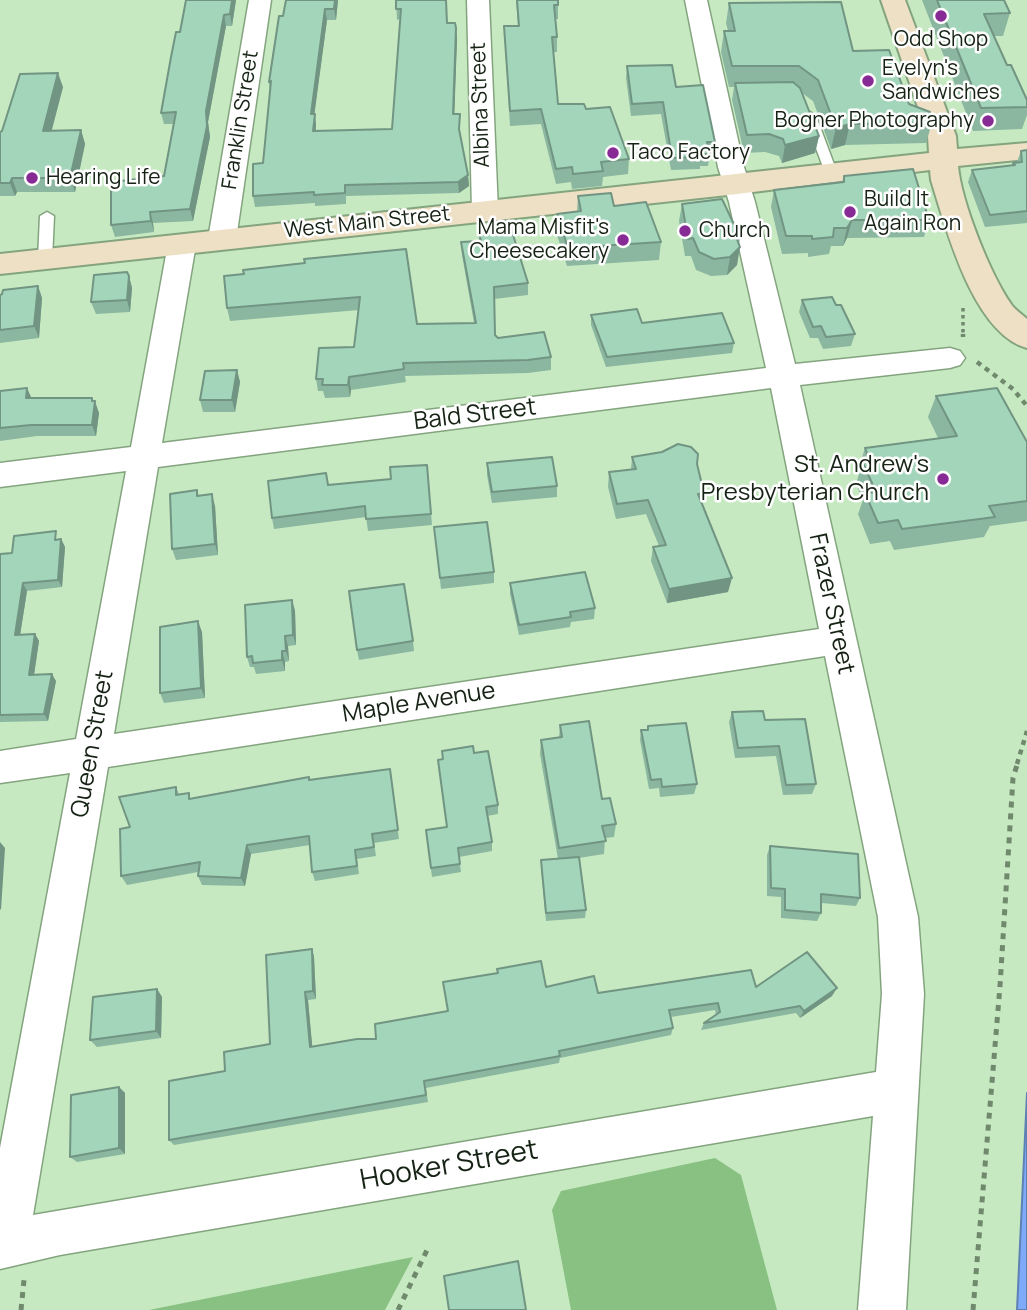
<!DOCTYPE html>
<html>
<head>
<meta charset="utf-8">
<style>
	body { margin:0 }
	canvas { display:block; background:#c6e9c1 }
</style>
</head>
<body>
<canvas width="1027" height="1310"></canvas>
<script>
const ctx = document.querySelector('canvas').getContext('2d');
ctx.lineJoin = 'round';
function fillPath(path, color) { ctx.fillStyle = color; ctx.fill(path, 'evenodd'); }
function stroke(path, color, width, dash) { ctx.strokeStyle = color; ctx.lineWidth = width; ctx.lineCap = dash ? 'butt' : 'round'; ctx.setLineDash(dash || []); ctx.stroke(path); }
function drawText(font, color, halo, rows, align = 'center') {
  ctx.font = font + ' Manrope,sans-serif'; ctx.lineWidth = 5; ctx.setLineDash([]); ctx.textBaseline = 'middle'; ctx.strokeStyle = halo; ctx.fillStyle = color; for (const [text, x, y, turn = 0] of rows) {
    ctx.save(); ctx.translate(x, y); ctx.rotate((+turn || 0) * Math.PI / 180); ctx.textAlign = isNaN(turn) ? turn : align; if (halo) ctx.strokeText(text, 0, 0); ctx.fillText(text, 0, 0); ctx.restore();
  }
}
const green = new Path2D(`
	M 715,1158 L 741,1175 L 777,1310 L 571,1310 L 552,1210 L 561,1191 Z
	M 413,1257 L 385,1310 L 149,1310 Z`);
const water = new Path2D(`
	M 1027,1093 L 1027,1310 L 1017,1310 Z`);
const pathFar2 = new Path2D(`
	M 963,308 L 963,336`);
const pathFar1 = new Path2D(`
	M 963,334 L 963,337
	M 977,362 L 1013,389 L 1027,406
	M 1017,764 L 1027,731`);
const path = new Path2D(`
	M 21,1310 L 24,1280
	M 398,1310 L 429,1246
	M 973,1310 L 1000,986 L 1013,778 L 1018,762`);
const lane = new Path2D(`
	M 810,112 L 816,116 L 838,175 L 837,178 L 827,178 L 826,175 L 804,116 Z
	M 47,212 L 54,216 L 52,259 L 45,263 L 38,259 L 40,216 Z`);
const street = new Path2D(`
	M 249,0 L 271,0 L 236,239 L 232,245 L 222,248 L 212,245 L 208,239 Z
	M 467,0 L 489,0 L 498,211 L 494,217 L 485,219 L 476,217 L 472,211 Z
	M 685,0 L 707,0 L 744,167 L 755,202 L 795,364 L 950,348 L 960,351 L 965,358 L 960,365 L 950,368 L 800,385 L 918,917 L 924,994 L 906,1310 L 858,1310 L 873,1116 L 60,1255 L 0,1269 L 0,1148 L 70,773 L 0,783 L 0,751 L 76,739 L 126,471 L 0,487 L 0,463 L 131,447 L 168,244 L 172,238 L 182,235 L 192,238 L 196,244 L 162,443 L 766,368 L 729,202 L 718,167 ZM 771,388 L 819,629 L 114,734 L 158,467 ZM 825,656 L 878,917 L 882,994 L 876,1072 L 33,1215 L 108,767 Z`);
const secondary = new Path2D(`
	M 881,0 L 905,0 L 956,136 L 957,149 L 1027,143 L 1027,159 L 958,166 C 961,201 990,274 1011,304 C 1015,310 1022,314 1027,319 L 1027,348 C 973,333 946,228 931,180 L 930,170 L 737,194 L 0,274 L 0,254 L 929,153 L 928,136 Z`);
const wall = new Path2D(`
	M 186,0 L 236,0 L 232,26 L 226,26 L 208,122 L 210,137 L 193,221 L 153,223 L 154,232 L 115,237 L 111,225 L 164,176 L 174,124 L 164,124 L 161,113 L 180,32 Z
	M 338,0 L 336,20 L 327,20 L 314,114 L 316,125 L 316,131 L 392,129 L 400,19 L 397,20 L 396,0 L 447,23 L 457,39 L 454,114 L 460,125 L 460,133 L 468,175 L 469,186 L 459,193 L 346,196 L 346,204 L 315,206 L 315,203 L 255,207 L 253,196 L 263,163 L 270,90 L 269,82 L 283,16 Z
	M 516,0 L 558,0 L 558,19 L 555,19 L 557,37 L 557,52 L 553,52 L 558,104 L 586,109 L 629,159 L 628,174 L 603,177 L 602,186 L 572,189 L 571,182 L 556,184 L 541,124 L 510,126 L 504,26 L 518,26 Z
	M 922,0 L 1004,0 L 1010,13 L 1003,36 L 994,36 L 1007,65 L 1027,100 L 1027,115 L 1022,129 L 973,131 Z
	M 729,3 L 853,51 L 909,104 L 932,123 L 926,143 L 845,145 L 831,149 L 813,101 L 802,93 L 819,136 L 815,153 L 782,163 L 779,156 L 765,152 L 744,153 L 732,100 L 734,87 L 729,87 L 721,52 L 724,31 L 728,31 L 726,23 Z
	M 627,66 L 676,87 L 715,142 L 713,154 L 710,154 L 708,166 L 700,166 L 700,169 L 671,170 L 661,114 L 631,116 L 626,78 Z
	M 63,87 L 51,131 L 81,130 L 85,144 L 75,192 L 17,192 L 15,196 L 0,196 L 0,132 L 2,131 Z
	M 1027,150 L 1027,223 L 985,227 L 968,182 L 972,170 L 1012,165 L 1013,163 L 1017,162 L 1021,151 Z
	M 844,176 L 929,220 L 924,237 L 847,238 L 843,246 L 831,246 L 829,254 L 808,257 L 808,253 L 782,254 L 771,207 L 774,190 L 842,182 Z
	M 578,196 L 614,206 L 661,242 L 659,260 L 567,266 L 556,232 L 557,214 L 577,212 Z
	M 682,204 L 740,237 L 737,265 L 727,275 L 711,276 L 696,270 L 691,256 L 685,256 L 679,221 Z
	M 478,228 L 528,283 L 528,295 L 494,299 L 495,335 L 498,338 L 551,357 L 551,370 L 528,373 L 405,376 L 406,382 L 351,390 L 350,397 L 325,398 L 323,391 L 318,391 L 316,379 L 354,347 L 359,310 L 230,321 L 227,308 L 244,274 L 305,263 L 417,324 L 474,323 L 462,255 L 461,242 L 479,241 Z
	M 129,276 L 132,288 L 130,312 L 96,314 L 91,302 Z
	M 38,286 L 42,298 L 39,338 L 0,343 L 0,295 Z
	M 802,300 L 836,305 L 855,334 L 851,346 L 823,349 L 818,338 L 810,338 L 799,312 Z
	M 591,315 L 642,323 L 734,343 L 732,353 L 606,367 L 591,325 Z
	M 237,370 L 240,382 L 235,412 L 203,412 L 200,400 Z
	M 0,391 L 31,398 L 93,401 L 99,413 L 96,436 L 37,436 L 0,441 Z
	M 936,396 L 1027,442 L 1027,521 L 990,526 L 984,537 L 894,550 L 890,541 L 870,544 L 858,514 L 863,500 L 856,484 L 859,474 L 858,470 L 865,448 L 938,438 L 928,417 Z
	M 632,457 L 697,464 L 704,493 L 702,503 L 728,592 L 667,603 L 651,561 L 653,547 L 659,546 L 646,514 L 616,519 L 608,487 L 609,472 L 631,469 Z
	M 487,463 L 557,486 L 557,497 L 492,503 L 487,475 Z
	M 427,465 L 432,525 L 368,531 L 366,517 L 274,529 L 272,518 L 328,485 L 391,479 Z
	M 197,490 L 199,496 L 215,506 L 218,555 L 176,560 L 172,549 Z
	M 434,527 L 494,572 L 494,583 L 441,589 Z
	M 61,539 L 65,547 L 62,587 L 27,591 L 20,635 L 35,634 L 39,641 L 34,674 L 56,681 L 48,721 L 0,722 L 0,554 L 12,553 Z
	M 510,583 L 595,608 L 594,619 L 571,622 L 570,627 L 519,635 L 510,594 Z
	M 292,600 L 295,611 L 296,645 L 288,646 L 289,661 L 285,662 L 285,671 L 256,674 L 254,667 L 250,667 L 247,657 Z
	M 202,632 L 205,698 L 164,703 L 160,693 Z
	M 413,641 L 414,651 L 359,660 L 357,650 Z
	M 732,712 L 765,720 L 816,784 L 812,794 L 783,795 L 776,756 L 735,758 L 729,722 Z
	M 560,725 L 616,824 L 614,837 L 605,838 L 604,854 L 579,858 L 586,910 L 585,918 L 546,921 L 541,869 L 541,860 L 558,859 L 540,754 L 541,740 L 559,738 Z
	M 648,726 L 697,784 L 694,794 L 660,797 L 659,788 L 649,789 L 640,740 L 641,730 L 647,730 Z
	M 442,751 L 474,753 L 498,805 L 498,814 L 487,816 L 492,842 L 492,851 L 459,857 L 461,872 L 432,877 L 426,830 L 447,827 Z
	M 390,769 L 399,839 L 374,843 L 376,856 L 357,859 L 359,874 L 315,881 L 312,872 L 310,845 L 251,854 L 245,886 L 202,885 L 198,876 L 198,872 L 127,885 L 121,876 L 176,787 L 179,794 L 191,799 L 310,780 Z
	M 770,846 L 860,898 L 856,906 L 821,903 L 821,913 L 817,921 L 781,918 L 781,897 L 767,896 L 767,855 Z
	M 312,949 L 314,957 L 316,999 L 308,1000 L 312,1047 L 376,1039 L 448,1011 L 497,973 L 497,969 L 546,987 L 598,993 L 756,987 L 832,996 L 800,1018 L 796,1013 L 701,1030 L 704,1023 L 716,1015 L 715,1010 L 671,1017 L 673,1028 L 671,1035 L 560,1058 L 559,1063 L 426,1088 L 428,1102 L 174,1145 L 169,1140 L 225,1071 L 270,1044 Z
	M 157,989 L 162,997 L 161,1038 L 97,1047 L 90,1040 Z
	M 119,1087 L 125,1093 L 125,1154 L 77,1162 L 70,1157 Z`);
const shadedWall = new Path2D(`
	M 232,0 L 236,0 L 232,26 L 230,14 Z
	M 335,0 L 338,0 L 336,20 L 334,9 Z
	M 325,9 L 327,20 L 313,125 L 311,114 Z
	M 224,15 L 226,26 L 208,122 L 210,137 L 193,221 L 190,209 L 206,111 Z
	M 456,28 L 457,39 L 454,125 L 453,114 Z
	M 58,73 L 63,87 L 48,145 L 43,131 Z
	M 315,114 L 316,125 L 315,142 L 313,131 Z
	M 850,124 L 845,145 L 831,149 L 836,128 Z
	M 81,130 L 85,144 L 75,192 L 70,178 Z
	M 819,136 L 815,153 L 782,163 L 785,145 Z
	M 468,175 L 469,186 L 459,193 L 458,182 Z
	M 12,178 L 17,192 L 15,196 L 10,183 Z
	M 150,212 L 153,223 L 154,232 L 151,221 Z
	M 852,220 L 847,238 L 843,246 L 847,228 Z
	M 740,247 L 737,265 L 727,275 L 730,257 Z
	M 129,276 L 132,288 L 130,312 L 127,300 Z
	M 38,286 L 42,298 L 39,338 L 34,326 Z
	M 237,370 L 240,382 L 235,412 L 232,400 Z
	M 349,377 L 351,390 L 350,397 L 348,385 Z
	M 27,388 L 32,399 L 26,398 Z
	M 92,398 L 94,404 L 95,401 L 99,413 L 96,436 L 92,425 Z
	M 212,494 L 215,506 L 218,555 L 215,544 Z
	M 61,539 L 65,547 L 62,587 L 58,580 Z
	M 732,578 L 728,592 L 667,603 L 669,589 Z
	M 23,583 L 27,591 L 19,642 L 15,635 Z
	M 292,600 L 295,611 L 296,645 L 293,635 Z
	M 198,621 L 202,632 L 205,698 L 201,688 Z
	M 35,634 L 39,641 L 33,682 L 29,675 Z
	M 285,636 L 288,646 L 289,661 L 286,651 Z
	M 282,651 L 285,662 L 285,671 L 282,660 Z
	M 52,674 L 56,681 L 48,721 L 44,714 Z
	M 0,842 L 5,848 L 1,910 L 0,909 Z
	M 247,845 L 251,854 L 245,886 L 241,878 Z
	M 312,949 L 314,957 L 316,999 L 313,991 Z
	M 837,988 L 832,996 L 800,1018 L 804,1011 Z
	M 157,989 L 162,997 L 161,1038 L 156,1031 Z
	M 305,992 L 308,1000 L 313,1054 L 310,1047 Z
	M 119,1087 L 125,1093 L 125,1154 L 119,1148 Z`);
const building = new Path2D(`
	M 186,0 L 232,0 L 230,14 L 224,15 L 206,111 L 207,126 L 190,209 L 150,212 L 151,221 L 111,225 L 111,182 L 164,176 L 176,112 L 161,113 L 171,57 L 176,32 L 180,32 Z
	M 286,0 L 335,0 L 334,9 L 325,9 L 311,114 L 315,114 L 313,131 L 392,129 L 401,9 L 396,9 L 396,0 L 446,0 L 447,23 L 455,23 L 456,28 L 453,114 L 460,114 L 459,129 L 468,175 L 458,182 L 345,185 L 345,193 L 314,195 L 314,192 L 253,196 L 253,164 L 263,163 L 271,81 L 269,82 L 279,16 L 283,16 Z
	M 517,0 L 558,0 L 558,5 L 554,5 L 557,37 L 552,37 L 558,104 L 584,104 L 586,109 L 610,107 L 629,159 L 601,162 L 603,171 L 573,174 L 572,167 L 556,169 L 541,109 L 510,111 L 504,26 L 519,26 Z
	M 937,0 L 1004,0 L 1010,13 L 984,14 L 1007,65 L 1011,65 L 1027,100 L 1027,107 L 981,108 Z
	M 841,2 L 853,51 L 889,50 L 909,104 L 930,112 L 932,123 L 850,124 L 836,128 L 818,80 L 799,66 L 732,66 L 724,31 L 735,31 L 729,3 Z
	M 672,65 L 676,87 L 703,85 L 715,142 L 707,142 L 710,154 L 700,154 L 701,157 L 672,158 L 663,102 L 632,104 L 627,66 Z
	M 58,73 L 43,131 L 81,130 L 70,178 L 12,178 L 10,183 L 0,183 L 0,132 L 2,131 L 20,74 Z
	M 793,82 L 800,88 L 819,136 L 785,145 L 783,139 L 769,134 L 747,135 L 735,83 Z
	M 1027,150 L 1027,211 L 990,215 L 972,170 L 1015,165 L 1013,163 L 1022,162 L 1021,151 Z
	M 913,169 L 929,220 L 852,220 L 847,228 L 834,228 L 833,237 L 812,239 L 812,236 L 786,236 L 774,190 L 844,182 L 844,176 Z
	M 611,193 L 614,206 L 646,202 L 661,242 L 568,248 L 557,214 L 581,211 L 578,196 Z
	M 722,199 L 740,237 L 736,237 L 740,247 L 730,257 L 714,259 L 699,252 L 693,238 L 688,239 L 682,204 Z
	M 510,225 L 528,283 L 494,287 L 495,335 L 498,338 L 544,332 L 551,357 L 528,360 L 403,363 L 404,369 L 349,377 L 348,385 L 322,385 L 323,379 L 316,379 L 319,348 L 354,347 L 360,297 L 227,308 L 224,276 L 244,274 L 243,270 L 305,263 L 304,259 L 406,249 L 417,324 L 476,323 L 461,242 L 481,241 L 478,228 Z
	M 127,272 L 129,276 L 127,300 L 91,302 L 94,275 Z
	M 38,286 L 34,326 L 0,330 L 0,295 L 2,294 L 3,290 Z
	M 832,297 L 836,305 L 841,305 L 855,334 L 826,337 L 821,326 L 813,327 L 802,300 Z
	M 637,309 L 642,323 L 722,313 L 734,343 L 607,357 L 591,315 Z
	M 237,370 L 232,400 L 200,400 L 205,371 Z
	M 27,388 L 26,398 L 92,398 L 92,401 L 95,401 L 92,425 L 31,425 L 0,428 L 0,391 Z
	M 997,388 L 1027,442 L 1027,501 L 989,506 L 995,517 L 902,529 L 898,520 L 878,523 L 865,493 L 876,492 L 863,463 L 870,461 L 865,448 L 957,436 L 936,396 Z
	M 678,444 L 691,447 L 698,454 L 697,464 L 704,493 L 698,494 L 732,578 L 669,589 L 653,547 L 666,545 L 648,500 L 617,504 L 609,472 L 636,469 L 632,457 L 662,452 Z
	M 552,457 L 557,486 L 492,492 L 487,463 Z
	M 427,465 L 431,514 L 366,519 L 365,506 L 272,518 L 268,481 L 326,473 L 328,485 L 391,479 L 390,467 Z
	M 197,490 L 197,496 L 212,494 L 215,544 L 172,549 L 170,494 Z
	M 487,522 L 494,572 L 440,578 L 434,527 Z
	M 56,531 L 55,540 L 61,539 L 58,580 L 23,583 L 15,635 L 35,634 L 29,675 L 52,674 L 44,714 L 0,715 L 0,554 L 12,553 L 14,536 Z
	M 585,572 L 595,608 L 570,612 L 571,617 L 519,625 L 510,583 Z
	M 404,584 L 413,641 L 357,650 L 349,591 Z
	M 292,600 L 293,635 L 285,636 L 286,651 L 282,651 L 282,660 L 253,663 L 252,656 L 247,657 L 245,605 Z
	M 198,621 L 201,688 L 160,693 L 160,627 Z
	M 763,711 L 765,720 L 805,719 L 816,784 L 786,785 L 779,746 L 738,748 L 732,712 Z
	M 589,721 L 602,799 L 610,798 L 616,824 L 602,826 L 606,841 L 559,848 L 541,740 L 562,737 L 560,725 Z
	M 686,723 L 697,784 L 662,787 L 661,779 L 651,780 L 641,730 L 648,730 L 648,726 Z
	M 473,746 L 474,753 L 488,751 L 498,805 L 486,807 L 492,842 L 458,848 L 460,864 L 431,868 L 426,830 L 447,827 L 438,760 L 443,759 L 442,751 Z
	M 390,769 L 398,830 L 372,834 L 374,847 L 355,850 L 357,866 L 312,872 L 309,836 L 247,845 L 241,878 L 198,876 L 200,862 L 121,876 L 120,829 L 130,827 L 119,797 L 176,787 L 176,795 L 189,793 L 189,799 L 309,777 L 309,780 Z
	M 770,846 L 858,854 L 860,898 L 821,894 L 821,913 L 785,910 L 785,889 L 771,888 Z
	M 579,857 L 586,910 L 546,913 L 541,860 Z
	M 312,949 L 313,991 L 305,992 L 310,1047 L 357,1039 L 376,1039 L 375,1024 L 448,1011 L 443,982 L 498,973 L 497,969 L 541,961 L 546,987 L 594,976 L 598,993 L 751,970 L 756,987 L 807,952 L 837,988 L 804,1011 L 800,1006 L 704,1023 L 720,1012 L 718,1003 L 669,1010 L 673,1028 L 559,1051 L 560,1056 L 424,1081 L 426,1095 L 169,1140 L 169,1081 L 225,1071 L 224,1052 L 270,1044 L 266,955 Z
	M 157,989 L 156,1031 L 90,1040 L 93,997 Z
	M 119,1087 L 119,1148 L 70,1157 L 71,1095 Z
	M 518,1261 L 526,1310 L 449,1310 L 444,1276 Z`);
const markers = [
	[941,16,7,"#872a96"],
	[868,81,7,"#872a96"],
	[988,121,7,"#872a96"],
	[613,153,7,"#872a96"],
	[32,178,7,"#872a96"],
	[850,212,7,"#872a96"],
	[685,231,7,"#872a96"],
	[623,240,7,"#872a96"],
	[943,479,7,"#872a96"]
];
const farPoinames = [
	["Odd Shop",941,40,"center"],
	["Evelyn's",882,69],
	["Sandwiches",882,93],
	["Bogner Photography",974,121,"right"],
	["Taco Factory",627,153],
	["Hearing Life",46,178],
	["Build It",864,200],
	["Again Ron",864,224],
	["Mama Misfit's",609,228,"right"],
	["Cheesecakery",609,252,"right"],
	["Church",699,231]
];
const farStreetnames = [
	["Albina Street",481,105,-92],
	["Franklin Street",241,120,-81],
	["West Main Street",367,223,-6]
];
const streetNames = [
	["Bald Street",475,415,-7],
	["Frazer Street",831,604,78],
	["Maple Avenue",419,703,-9],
	["Queen Street",93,744,-80]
];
const poiNames = [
	["St. Andrew's",929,465],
	["Presbyterian Church",929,493]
];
const nearStreetnames = [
	["Hooker Street",449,1166,-10]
];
fillPath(green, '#88c181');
fillPath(water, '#7eaaf9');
stroke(water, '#5e81b4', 2);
stroke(lane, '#84a47f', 3);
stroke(street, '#84a47f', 3);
stroke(secondary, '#84a47f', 4);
stroke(pathFar2, '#70896d', 3.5, [3.5, 3.5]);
stroke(pathFar1, '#70896d', 4.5, [5, 5]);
stroke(path, '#70896d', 5, [6, 6]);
fillPath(lane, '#fff');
fillPath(street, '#fff');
fillPath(secondary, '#eee0c4');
fillPath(wall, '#8bb7a0');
fillPath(shadedWall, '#719582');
fillPath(building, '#a2d5ba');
stroke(building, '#719582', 2);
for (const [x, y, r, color] of markers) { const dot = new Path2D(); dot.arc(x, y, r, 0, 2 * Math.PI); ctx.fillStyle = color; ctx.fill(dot); stroke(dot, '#fefefe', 2.5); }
drawText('21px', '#152214', '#fefefe', farPoinames, 'left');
drawText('21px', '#152214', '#fefefe', farStreetnames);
drawText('24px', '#152214', '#fefefe', streetNames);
drawText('24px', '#152214', '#fefefe', poiNames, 'right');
drawText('28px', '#152214', '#fefefe', nearStreetnames);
</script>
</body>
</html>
